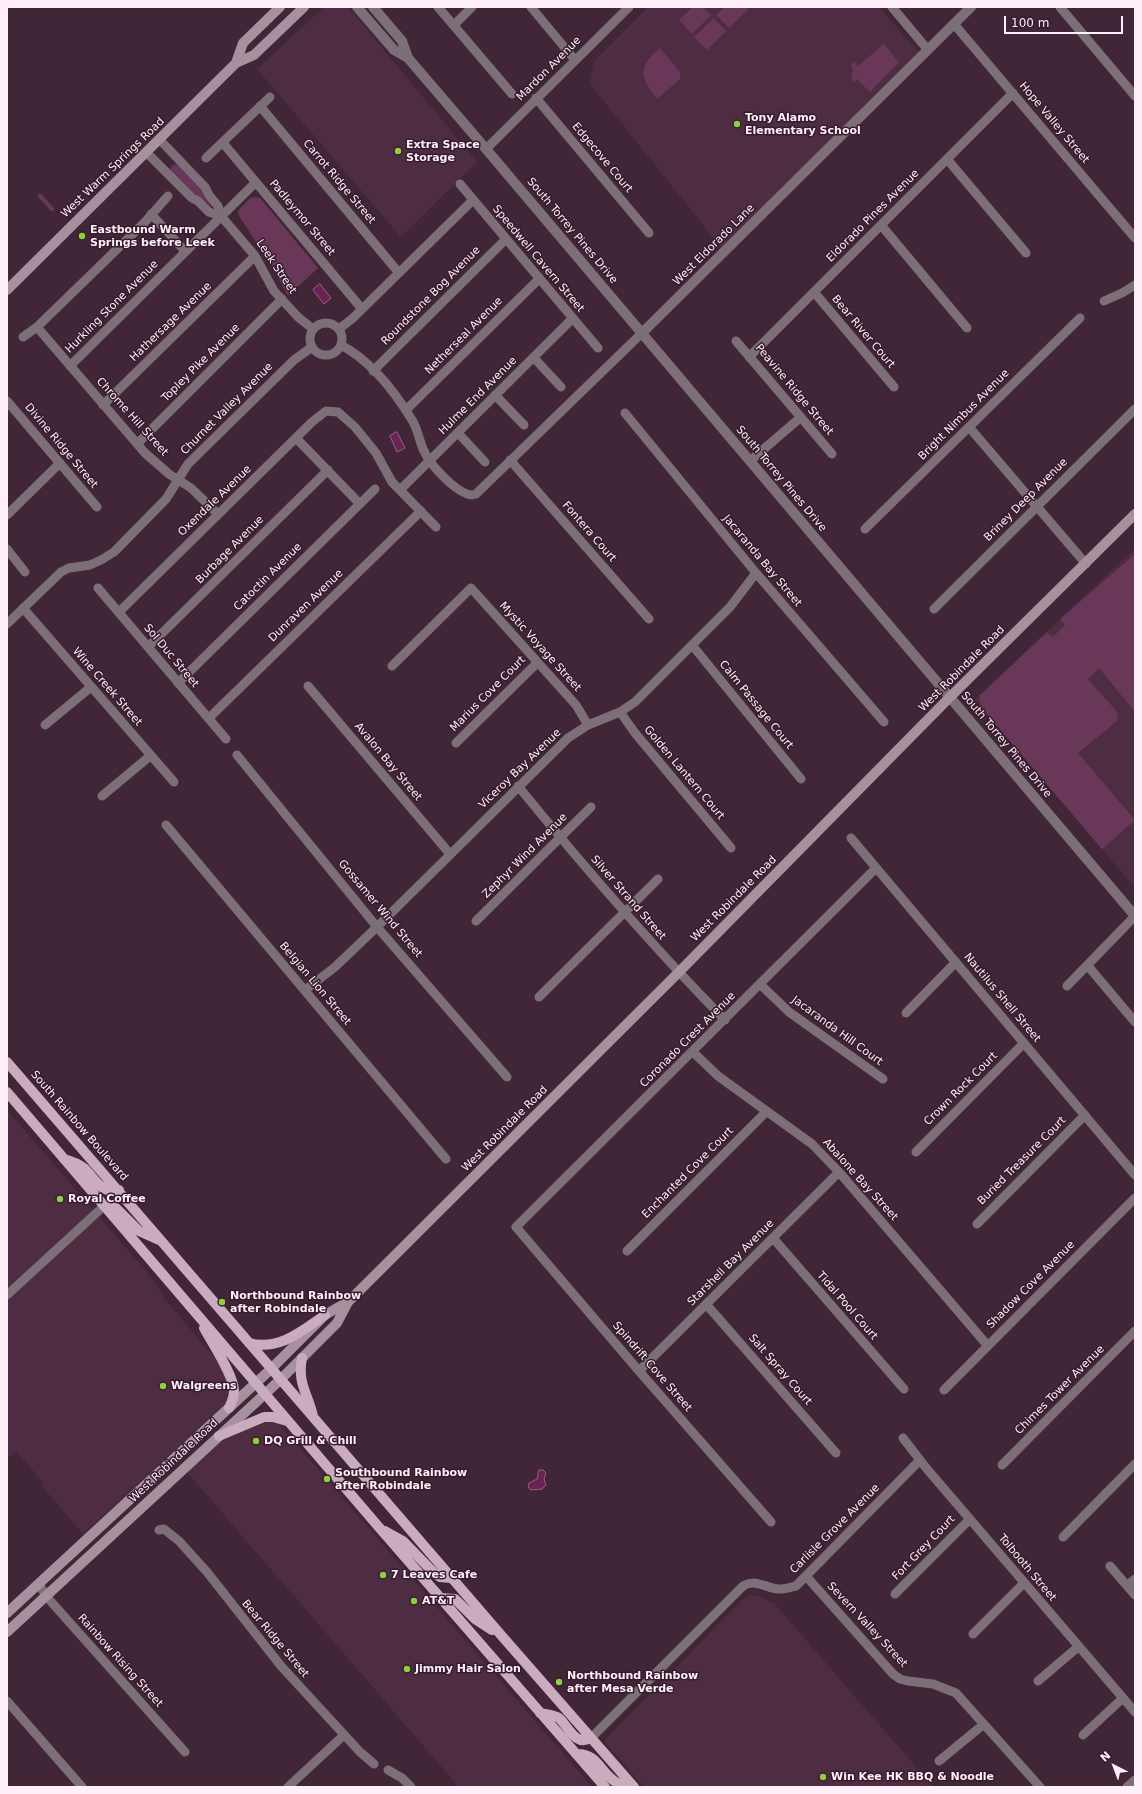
<!DOCTYPE html>
<html>
<head>
<meta charset="utf-8">
<style>
	body { margin:0 }
	#map { position:relative; width:1142px; height:1794px; overflow:hidden; background:#412637; font-family:"DejaVu Sans",sans-serif }
	canvas { display:block }
	.frame { position:absolute; inset:0; border:8px solid #feeff8; pointer-events:none }
	.north { position:absolute; left:1094px; top:1746px; width:40px; height:40px; -webkit-text-stroke:3px #371c2d; paint-order:stroke; rotate:318deg; font-size:11px; font-weight:700; line-height:16px; text-align:center; color:#feeff8 }
	.north::after { content:''; display:block; margin:auto; width:14px; height:18px; background:#feeff8; clip-path:polygon(50% 0,100% 100%,50% 72%,0 100%) }
	.scale { position:absolute; left:1004px; top:16px; width:119px; height:18px; box-sizing:border-box; border:2px solid #feeff8; border-top:0; padding-left:5px; font-size:12px; line-height:14px; white-space:nowrap; color:#feeff8; -webkit-text-stroke:3px #371c2d; paint-order:stroke }
</style>
</head>
<body>
<div id="map">
<canvas width="1142" height="1794"></canvas>
<div class="frame"></div>
<div class="north">N</div>
<div class="scale">100 m</div>
</div>
<script>
const ctx = document.querySelector('canvas').getContext('2d');
ctx.lineJoin = 'round';
function fillPath(path, color) { ctx.fillStyle = color; ctx.fill(path, 'evenodd'); }
function stroke(path, color, width, dash) { ctx.strokeStyle = color; ctx.lineWidth = width; ctx.lineCap = dash ? 'butt' : 'round'; ctx.setLineDash(dash || []); ctx.stroke(path); }
function drawText(font, color, halo, rows, align = 'center') {
  ctx.font = font + ' "DejaVu Sans",sans-serif'; ctx.lineWidth = 3; ctx.setLineDash([]); ctx.textBaseline = 'middle'; ctx.strokeStyle = halo; ctx.fillStyle = color; for (const [text, x, y, turn = 0] of rows) {
    ctx.save(); ctx.translate(x, y); ctx.rotate((+turn || 0) * Math.PI / 180); ctx.textAlign = isNaN(turn) ? turn : align; if (halo) ctx.strokeText(text, 0, 0); ctx.fillText(text, 0, 0); ctx.restore();
  }
}
const built = new Path2D(`
	M 324,7 L 348,7 L 477,162 L 401,237 L 257,69 Z
	M 648,7 L 879,7 L 922,56 L 724,251 L 590,84 L 594,61 Z
	M 1135,548 L 1135,888 L 975,700 Z
	M 7,1110 L 151,1277 L 165,1299 L 214,1357 L 223,1371 L 230,1391 L 229,1399 L 226,1403 L 83,1534 L 41,1485 L 43,1482 L 16,1451 L 7,1459 Z
	M 265,1420 L 271,1420 L 279,1424 L 592,1787 L 459,1787 L 187,1472 L 226,1437 Z
	M 751,1595 L 758,1596 L 775,1604 L 933,1787 L 644,1787 L 604,1741 L 742,1600 Z`);
const green = new Path2D(`
	M 693,7 L 703,7 L 711,15 L 692,34 L 679,20 Z
	M 725,7 L 746,7 L 748,10 L 729,28 L 716,15 Z
	M 714,18 L 726,31 L 707,50 L 694,37 Z
	M 884,44 L 899,62 L 870,92 L 857,79 L 854,82 L 851,78 L 853,71 L 851,65 L 855,62 L 858,66 Z
	M 660,48 L 680,72 L 680,79 L 657,99 C 640,77 637,67 660,48 Z
	M 178,164 L 200,187 L 204,196 L 214,207 L 212,207 L 202,198 L 193,194 L 171,172 L 170,169 L 173,165 Z
	M 38,194 L 41,194 L 54,208 L 54,211 L 51,211 L 38,197 Z
	M 254,197 L 260,198 L 318,268 L 288,296 L 271,265 L 239,216 L 238,211 L 249,199 Z
	M 1134,555 L 1135,712 L 1099,668 L 1088,679 L 1118,713 L 1117,721 L 1078,753 L 1135,820 L 1102,849 L 981,707 L 979,696 L 1047,632 L 1053,637 L 1065,625 L 1060,619 Z`);
const water = new Path2D(`
	M 320,284 L 331,298 L 324,304 L 313,290 Z
	M 397,432 L 405,448 L 397,452 L 390,436 Z
	M 539,1470 L 543,1470 L 546,1473 L 544,1479 L 546,1485 L 542,1489 L 531,1490 L 528,1487 L 529,1483 L 537,1479 Z`);
const minor = new Path2D(`
	M 438,7 L 512,94
	M 531,7 L 575,60
	M 892,7 L 928,50
	M 1060,7 L 1135,96
	M 954,24 L 1135,238
	M 454,25 L 472,7
	M 536,98 L 649,233
	M 260,106 L 399,273
	M 159,139 L 205,187 L 209,195 L 218,206 L 221,216 L 255,256 L 274,291 L 298,317 L 313,329
	M 223,143 L 362,309
	M 486,149 L 629,7
	M 146,152 L 192,198 L 198,201 L 209,212 L 221,216
	M 206,158 L 270,97
	M 947,159 L 1026,253
	M 460,184 L 598,348
	M 151,214 L 185,251
	M 881,225 L 967,328
	M 814,292 L 894,387
	M 1104,301 L 1122,293 L 1135,285
	M310 339a16 16 0 1 1 32 0a16 16 0 1 1-32 0Z
	M 37,327 L 145,453 L 169,474 L 191,488 L 218,514
	M 339,329 L 353,318 L 473,200
	M 23,337 L 37,327 L 145,222 L 168,196
	M 736,341 L 832,454
	M 341,345 C 371,361 395,392 412,420 C 418,429 419,441 424,451 C 430,465 457,494 472,495 L 476,494 L 642,333
	M 749,357 L 1013,93
	M 534,358 L 561,387
	M 70,366 L 256,182
	M 373,371 L 506,239
	M 495,395 L 524,425
	M 7,401 L 97,507
	M 103,405 L 255,256
	M 406,410 L 539,279
	M 625,413 L 756,573 L 884,722
	M 969,427 L 1086,564
	M 458,433 L 485,462
	M 296,438 L 360,504
	M 137,444 L 282,299
	M 510,460 L 649,619
	M 750,461 L 801,417
	M 400,490 L 573,318
	M 7,515 L 60,463
	M 865,529 L 1080,318
	M 7,549 L 25,572
	M 98,588 L 226,739
	M 23,608 L 174,782
	M 934,609 L 1135,409
	M 119,612 L 312,422 L 326,411 L 338,412 L 355,427 L 376,453 L 392,482 L 436,527
	M 7,624 L 61,572 L 69,568 L 90,565 L 101,560 L 114,552 L 166,499 L 188,464 L 294,360 L 312,347
	M 692,645 L 801,779
	M 148,647 L 328,470
	M 392,666 L 471,588 L 576,705 L 588,725
	M 178,683 L 375,489
	M 308,686 L 450,854
	M 620,712 L 635,733 L 731,848
	M 209,718 L 421,511
	M 45,725 L 91,687
	M 456,743 L 537,663
	M 237,755 L 377,927 L 507,1077
	M 518,786 C 584,867 652,946 725,1020
	M 102,796 L 150,756
	M 166,825 L 446,1159
	M 851,838 L 1135,1175
	M 476,921 L 591,807
	M 1088,966 L 1135,1022
	M 761,985 L 789,1012 L 883,1079
	M 1067,986 L 1135,916
	M 305,990 L 335,967 L 377,927 L 568,738 L 588,725 L 620,712 L 635,702 L 730,607 L 756,573
	M 539,997 L 658,879
	M 906,1013 L 956,962
	M 693,1052 L 718,1076 L 812,1144 L 839,1172 L 988,1346
	M 916,1152 L 1024,1043
	M 977,1224 L 1085,1115
	M 773,1238 L 904,1389
	M 627,1251 L 766,1112
	M 7,1295 L 104,1206
	M 706,1304 L 836,1453
	M 639,1371 L 839,1172
	M 944,1390 L 1135,1198
	M 903,1438 L 927,1469 L 1135,1712
	M 1002,1465 L 1135,1331
	M 771,1522 L 639,1371 L 516,1227 L 876,868
	M 159,1530 L 164,1529 L 179,1541 L 207,1572 L 281,1666 L 360,1752 L 374,1764
	M 1063,1537 L 1135,1464
	M 1110,1566 L 1135,1595
	M 806,1576 L 893,1674 L 900,1679 L 908,1681 L 933,1684 L 956,1693 L 1040,1787
	M 39,1584 L 46,1596 L 185,1752
	M 1127,1586 L 1135,1579
	M 895,1594 L 970,1519
	M 973,1634 L 1024,1583
	M 1038,1681 L 1078,1647
	M 7,1701 L 82,1787
	M 1083,1735 L 1123,1698
	M 591,1738 L 743,1586 C 757,1578 766,1589 780,1589 C 786,1589 791,1587 796,1586 L 920,1460
	M 939,1761 L 984,1724
	M 388,1770 L 402,1778 L 411,1787
	M 288,1787 L 344,1735
	M 1127,1787 L 1135,1780`);
const tertiary = new Path2D(`
	M 357,7 L 394,50 L 408,58 L 486,149 L 1135,916
	M 373,7 L 402,41 L 408,58
	M 642,333 L 971,7`);
const secondary = new Path2D(`
	M 236,63 L 243,43 L 280,7
	M 7,290 L 236,63 L 254,55 L 304,7
	M 7,1613 L 271,1369 L 325,1315 L 349,1301 L 678,973 L 950,697 L 1135,514
	M 7,1632 L 280,1380 L 337,1323 L 348,1302`);
const primary = new Path2D(`
	M 7,1062 L 501,1635 L 634,1787
	M 7,1092 L 377,1525 L 605,1787
	M 64,1159 C 71,1161 78,1163 84,1168 C 95,1178 101,1195 119,1190
	M 104,1206 L 116,1208 L 139,1231 L 159,1240
	M 204,1328 C 212,1343 233,1374 234,1390 C 234,1396 232,1402 229,1408
	M 249,1343 C 279,1351 302,1331 325,1315
	M 302,1358 C 297,1383 308,1394 313,1416
	M 219,1436 L 264,1417 L 273,1417 L 287,1421
	M 385,1531 L 403,1541 L 434,1573 L 440,1577 L 451,1578
	M 440,1598 L 455,1599 L 475,1619 L 492,1630
	M 540,1713 C 545,1714 554,1715 559,1718 C 568,1726 575,1747 591,1738
	M 576,1754 C 596,1753 599,1769 613,1780 C 616,1783 622,1785 626,1787`);
const markers = [
	[737,124,4,"#8fcd42"],
	[398,151,4,"#8fcd42"],
	[82,236,4,"#8fcd42"],
	[60,1199,4,"#8fcd42"],
	[222,1302,4,"#8fcd42"],
	[163,1386,4,"#8fcd42"],
	[256,1441,4,"#8fcd42"],
	[327,1479,4,"#8fcd42"],
	[383,1575,4,"#8fcd42"],
	[414,1601,4,"#8fcd42"],
	[407,1669,4,"#8fcd42"],
	[559,1682,4,"#8fcd42"],
	[823,1777,4,"#8fcd42"]
];
const streetNames = [
	["Mardon Avenue",549,69,-45],
	["Hope Valley Street",1054,123,50],
	["Edgecove Court",602,158,50],
	["West Warm Springs Road",113,168,-44],
	["Carrot Ridge Street",339,182,50],
	["Eldorado Pines Avenue",873,216,-45],
	["Padleymor Street",302,218,50],
	["South Torrey Pines Drive",572,231,50],
	["West Eldorado Lane",714,245,-45],
	["Speedwell Cavern Street",538,259,50],
	["Leek Street",276,267,56],
	["Roundstone Bog Avenue",431,296,-45],
	["Hurkling Stone Avenue",112,307,-45],
	["Hathersage Avenue",171,322,-44],
	["Bear River Court",863,332,50],
	["Netherseal Avenue",464,336,-45],
	["Topley Pike Avenue",201,363,-45],
	["Peavine Ridge Street",794,390,50],
	["Hulme End Avenue",478,396,-45],
	["Churnet Valley Avenue",227,409,-45],
	["Bright Nimbus Avenue",964,415,-45],
	["Chrome Hill Street",132,417,48],
	["Divine Ridge Street",61,446,50],
	["South Torrey Pines Drive",781,479,50],
	["Briney Deep Avenue",1026,500,-45],
	["Oxendale Avenue",215,501,-44],
	["Fontera Court",589,532,49],
	["Burbage Avenue",230,550,-45],
	["Jacaranda Bay Street",762,561,50],
	["Catoctin Avenue",268,577,-45],
	["Dunraven Avenue",306,606,-44],
	["Mystic Voyage Street",540,647,48],
	["Sol Duc Street",171,656,50],
	["West Robindale Road",962,669,-45],
	["Wine Creek Street",107,687,49],
	["Marius Cove Court",488,694,-45],
	["Calm Passage Court",756,705,51],
	["South Torrey Pines Drive",1006,745,50],
	["Avalon Bay Street",388,762,50],
	["Viceroy Bay Avenue",520,769,-44],
	["Golden Lantern Court",684,773,50],
	["Zephyr Wind Avenue",525,856,-45],
	["Silver Strand Street",628,898,49],
	["West Robindale Road",734,899,-45],
	["Gossamer Wind Street",380,909,50],
	["Belgian Lion Street",315,984,50],
	["Nautilus Shell Street",1002,998,50],
	["Jacaranda Hill Court",837,1031,36],
	["Coronado Crest Avenue",688,1040,-45],
	["Crown Rock Court",961,1089,-45],
	["South Rainbow Boulevard",79,1126,49],
	["West Robindale Road",505,1129,-45],
	["Buried Treasure Court",1022,1161,-45],
	["Enchanted Cove Court",688,1173,-45],
	["Abalone Bay Street",860,1180,48],
	["Starshell Bay Avenue",731,1263,-45],
	["Shadow Cove Avenue",1031,1285,-45],
	["Tidal Pool Court",847,1306,49],
	["Spindrift Cove Street",652,1367,49],
	["Salt Spray Court",780,1370,49],
	["Chimes Tower Avenue",1060,1390,-45],
	["West Robindale Road",174,1461,-43],
	["Carlisle Grove Avenue",835,1529,-45],
	["Fort Grey Court",924,1548,-46],
	["Tolbooth Street",1027,1568,50],
	["Severn Valley Street",867,1625,47],
	["Bear Ridge Street",275,1639,50],
	["Rainbow Rising Street",120,1661,48]
];
const poiNames = [
	["Tony Alamo",745,118],
	["Elementary School",745,131],
	["Extra Space",406,145],
	["Storage",406,158],
	["Eastbound Warm",90,230],
	["Springs before Leek",90,243],
	["Royal Coffee",68,1199],
	["Northbound Rainbow",230,1296],
	["after Robindale",230,1309],
	["Walgreens",171,1386],
	["DQ Grill & Chill",264,1441],
	["Southbound Rainbow",335,1473],
	["after Robindale",335,1486],
	["7 Leaves Cafe",391,1575],
	["AT&T",422,1601],
	["Jimmy Hair Salon",415,1669],
	["Northbound Rainbow",567,1676],
	["after Mesa Verde",567,1689],
	["Win Kee HK BBQ & Noodle",831,1777]
];
fillPath(built, '#4e2d42');
fillPath(green, '#693758');
fillPath(water, '#6b2355');
stroke(water, '#976086', 1);
stroke(minor, '#7d6f77', 9);
stroke(tertiary, '#7d6f77', 10);
stroke(secondary, '#a8919f', 10);
stroke(primary, '#caacbe', 10);
for (const [x, y, r, color] of markers) { const dot = new Path2D(); dot.arc(x, y, r, 0, 2 * Math.PI); ctx.fillStyle = color; ctx.fill(dot); stroke(dot, '#371c2d', 1.5); }
drawText('11px', '#feeff8', '#371c2d', streetNames);
drawText('bold 11px', '#feeff8', '#371c2d', poiNames, 'left');
</script>
</body>
</html>
